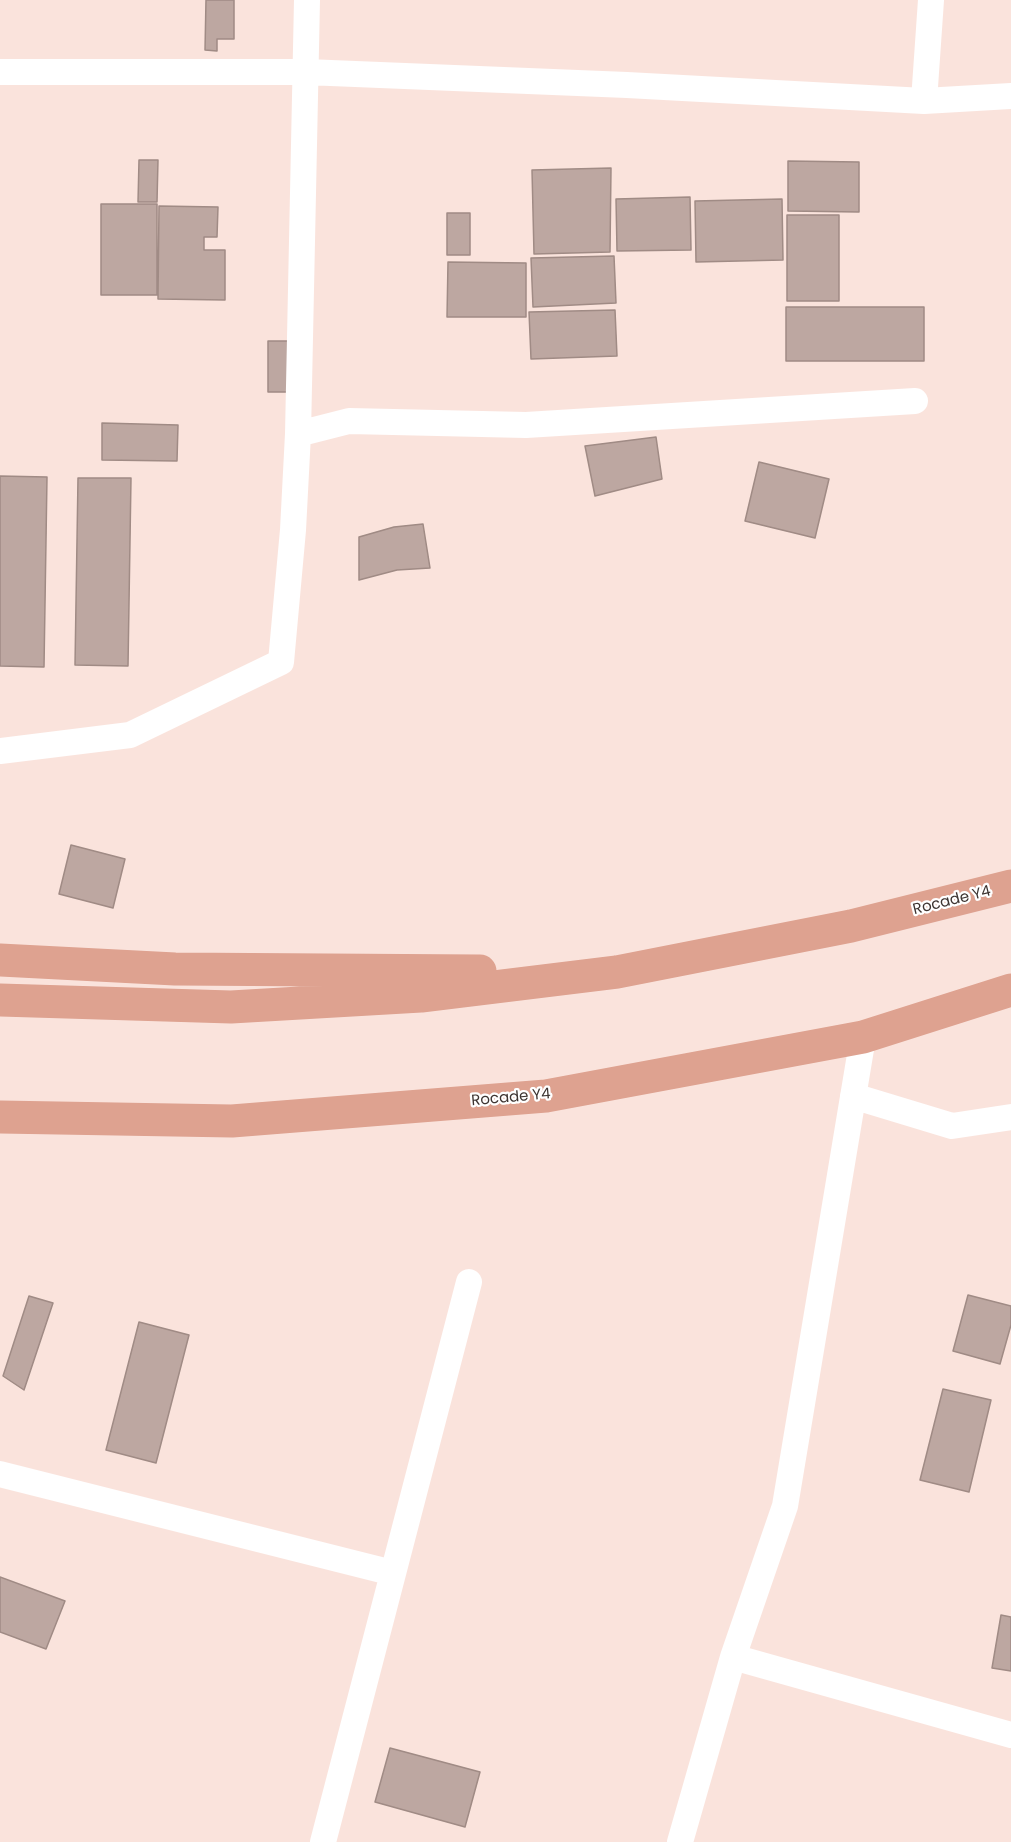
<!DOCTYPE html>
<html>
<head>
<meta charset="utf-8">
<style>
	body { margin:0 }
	canvas { display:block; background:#fae3dc }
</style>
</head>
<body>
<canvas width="1011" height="1842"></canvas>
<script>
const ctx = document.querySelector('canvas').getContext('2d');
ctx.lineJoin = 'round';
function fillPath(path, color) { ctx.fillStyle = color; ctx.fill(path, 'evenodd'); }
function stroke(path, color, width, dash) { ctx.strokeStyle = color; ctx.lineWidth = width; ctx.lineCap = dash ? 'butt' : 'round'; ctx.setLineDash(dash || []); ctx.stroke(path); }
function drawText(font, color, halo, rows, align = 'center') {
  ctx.font = font + ' Poppins,sans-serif'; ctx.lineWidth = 4.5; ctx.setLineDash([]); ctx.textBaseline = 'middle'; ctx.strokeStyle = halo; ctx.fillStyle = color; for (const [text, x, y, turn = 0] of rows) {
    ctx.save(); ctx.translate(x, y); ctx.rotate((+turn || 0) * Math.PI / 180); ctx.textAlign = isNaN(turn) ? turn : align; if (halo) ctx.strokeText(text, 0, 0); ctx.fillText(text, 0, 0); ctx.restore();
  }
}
const building = new Path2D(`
	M 206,0 L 234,0 L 234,39 L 217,39 L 217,51 L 205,50 Z
	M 139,160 L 158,160 L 157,202 L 138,202 Z
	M 788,161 L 859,162 L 859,212 L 788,211 Z
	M 611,168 L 610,252 L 534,254 L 532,170 Z
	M 690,197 L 691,250 L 617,251 L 616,199 Z
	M 782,199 L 783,260 L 696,262 L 695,201 Z
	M 101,204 L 157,204 L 157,295 L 101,295 Z
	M 159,206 L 218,207 L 217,237 L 204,237 L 204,250 L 225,250 L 225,300 L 158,299 Z
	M 447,213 L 470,213 L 470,255 L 447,255 Z
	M 787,215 L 839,215 L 839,301 L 787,301 Z
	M 614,256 L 616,303 L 533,307 L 531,258 Z
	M 448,262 L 526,263 L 526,317 L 447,317 Z
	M 786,307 L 924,307 L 924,361 L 786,361 Z
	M 615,310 L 617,356 L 531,359 L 529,312 Z
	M 268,341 L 294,341 L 294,392 L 268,392 Z
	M 102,423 L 178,425 L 177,461 L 102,460 Z
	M 656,437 L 662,479 L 595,496 L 585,446 Z
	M 759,462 L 829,479 L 815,538 L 745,521 Z
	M 0,476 L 47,477 L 44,667 L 0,666 Z
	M 78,478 L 131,478 L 128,666 L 75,665 Z
	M 423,524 L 430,568 L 397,570 L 359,580 L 359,537 L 394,527 Z
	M 71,845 L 125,859 L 113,908 L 59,894 Z
	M 968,1295 L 1011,1306 L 1011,1325 L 1000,1364 L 953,1351 Z
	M 29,1296 L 53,1303 L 24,1390 L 3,1376 Z
	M 139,1322 L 189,1335 L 156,1463 L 106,1450 Z
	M 943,1389 L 991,1400 L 969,1492 L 920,1480 Z
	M 0,1577 L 65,1601 L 46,1649 L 0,1632 Z
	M 1001,1615 L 1011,1617 L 1011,1671 L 992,1668 Z
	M 390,1748 L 480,1772 L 465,1827 L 375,1802 Z`);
const minor = new Path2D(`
	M 0,72 L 306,72 L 627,85 L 924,101 L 1011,96
	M 924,101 L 931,0
	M 298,434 L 349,421 L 526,425 L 915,401
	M 0,751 L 130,735 L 281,662 L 293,530 L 298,434 L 307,0
	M 853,1096 L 952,1126 L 1011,1117
	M 0,1474 L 393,1573
	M 733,1657 L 785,1506 L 863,1037
	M 323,1842 L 469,1282
	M 680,1842 L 733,1657 L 1011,1735`);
const trunk = new Path2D(`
	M 0,960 L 175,969 L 480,971
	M 0,1000 L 231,1007 L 421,996 L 617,972 L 851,926 L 1011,886
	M 0,1117 L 232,1121 L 546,1096 L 863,1037 L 1011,990`);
const streetNames = [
	["Rocade Y4",952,901,-14],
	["Rocade Y4",511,1098,-5]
];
fillPath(building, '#bda7a1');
stroke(building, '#a08b85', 1.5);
stroke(minor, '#fff', 26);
stroke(trunk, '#dea290', 33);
drawText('15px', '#3d3431', '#fff', streetNames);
</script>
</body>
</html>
